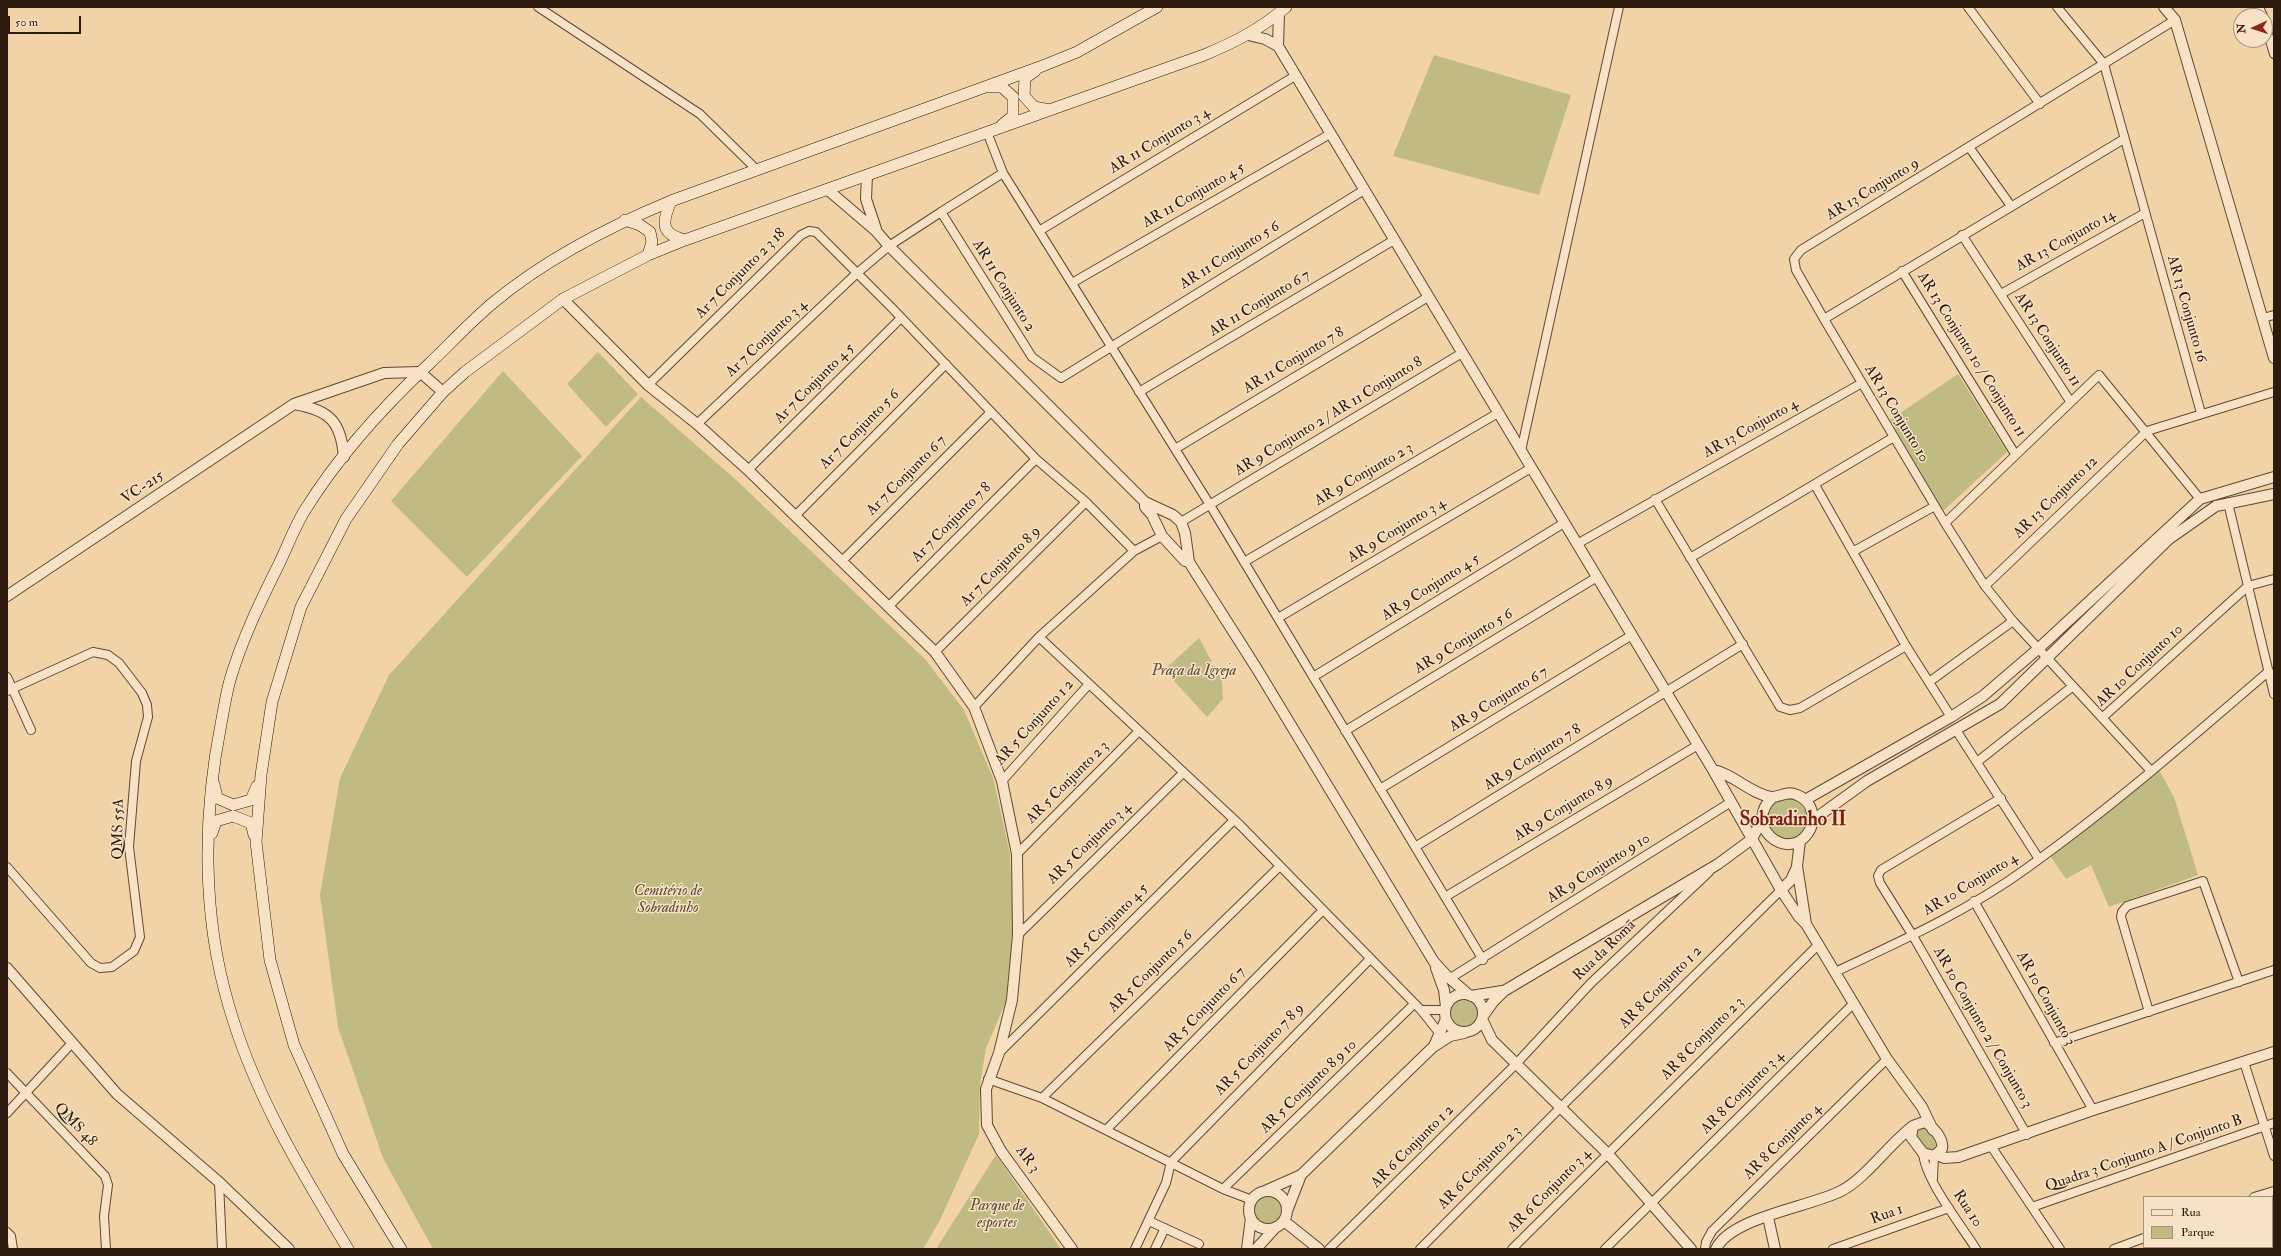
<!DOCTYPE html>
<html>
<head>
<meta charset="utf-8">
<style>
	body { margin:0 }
	#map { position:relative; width:2281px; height:1256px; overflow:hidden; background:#f2d3a7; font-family:"IM FELL Double Pica",serif }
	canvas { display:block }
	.frame { position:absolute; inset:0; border:8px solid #2e1b0f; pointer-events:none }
	.legend { position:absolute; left:2143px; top:1196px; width:130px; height:52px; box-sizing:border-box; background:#f7e2c6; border:1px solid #a7927d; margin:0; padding:5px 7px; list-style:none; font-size:12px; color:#2e1b0f }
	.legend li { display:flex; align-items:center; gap:8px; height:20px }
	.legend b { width:20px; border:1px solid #a7927d }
	.north { position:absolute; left:2233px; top:8px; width:40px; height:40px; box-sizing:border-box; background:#f7e2c6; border:1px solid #a7927d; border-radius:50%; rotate:267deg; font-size:11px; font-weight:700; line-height:16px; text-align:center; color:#2e1b0f }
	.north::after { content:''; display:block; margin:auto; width:14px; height:18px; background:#8f2418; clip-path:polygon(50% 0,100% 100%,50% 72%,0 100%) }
	.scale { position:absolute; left:8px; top:16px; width:73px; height:18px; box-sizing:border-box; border:2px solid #2e1b0f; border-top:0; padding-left:5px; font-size:12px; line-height:14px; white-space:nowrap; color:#2e1b0f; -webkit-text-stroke:3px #f7e2c6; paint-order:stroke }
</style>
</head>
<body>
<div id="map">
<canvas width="2281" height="1256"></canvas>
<div class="frame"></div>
<ul class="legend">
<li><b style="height:5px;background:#f7e2c6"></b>Rua</li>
<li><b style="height:11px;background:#c0bb83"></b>Parque</li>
</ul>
<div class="north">N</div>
<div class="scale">50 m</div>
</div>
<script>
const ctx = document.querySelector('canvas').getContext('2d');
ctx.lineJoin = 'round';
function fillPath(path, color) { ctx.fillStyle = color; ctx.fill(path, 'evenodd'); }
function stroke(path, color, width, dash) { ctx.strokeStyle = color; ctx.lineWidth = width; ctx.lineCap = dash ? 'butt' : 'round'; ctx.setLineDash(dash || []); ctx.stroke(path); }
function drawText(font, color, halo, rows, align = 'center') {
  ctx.font = font + ' "IM FELL Double Pica",serif'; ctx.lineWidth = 3; ctx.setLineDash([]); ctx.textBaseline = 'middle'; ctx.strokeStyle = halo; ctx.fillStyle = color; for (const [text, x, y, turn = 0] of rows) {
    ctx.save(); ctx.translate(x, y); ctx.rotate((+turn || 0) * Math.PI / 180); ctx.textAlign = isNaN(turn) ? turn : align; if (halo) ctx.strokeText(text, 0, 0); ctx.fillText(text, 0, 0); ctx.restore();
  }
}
const green = new Path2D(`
	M 1434,55 L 1571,95 L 1539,195 L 1393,156 Z
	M 598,352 L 638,394 L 606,427 L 567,384 Z
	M 503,371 L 582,456 L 467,577 L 391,501 Z
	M 1958,374 L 2007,452 L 1943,511 L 1890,420 Z
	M 641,397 L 735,479 L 925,659 L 964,710 L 993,778 L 1010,854 L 1013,926 L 1006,1001 L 986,1048 L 980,1084 L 979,1134 L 940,1220 L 923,1249 L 433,1249 L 383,1158 L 338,1027 L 320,895 L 340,778 L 389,675 Z
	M 1199,638 L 1222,680 L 1223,699 L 1207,717 L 1164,670 Z
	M 2159,770 L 2174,797 L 2198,875 L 2109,907 L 2091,865 L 2066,879 L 2051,857 Z
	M1765 818a22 22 0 1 1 44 0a22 22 0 1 1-44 0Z
	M1449 1013a15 15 0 1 1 30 0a15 15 0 1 1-30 0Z
	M 1919,1128 C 1928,1128 1937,1140 1937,1149 L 1929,1154 L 1913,1133 Z
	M 996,1155 L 1061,1249 L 936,1249 Z
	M1252 1210a15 15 0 1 1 30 0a15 15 0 1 1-30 0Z`);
const minor = new Path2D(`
	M 538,7 L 700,114 L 757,170
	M 1968,7 L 2040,104
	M 2057,7 L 2104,64 L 2201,413
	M 2259,7 L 2263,16
	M 2265,24 L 2274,54
	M 987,132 L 1003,173 L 1210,505 L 1483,960
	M 1969,147 L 2011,206
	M 1003,173 L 941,212 L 1032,357 L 1061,378 L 1364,190
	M 1039,231 L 1295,76
	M 1962,235 L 2070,401
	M 1902,271 L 2015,454
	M 1072,283 L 1330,134
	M 2001,294 L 2145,213
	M 2263,318 L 2274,315
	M 1824,319 L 2124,139
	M 648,385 L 801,235 L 809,231 L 816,232 L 892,308 L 1036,459 L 1086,502 L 1134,551
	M 1139,392 L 1394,240
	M 697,424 L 856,274 L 889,246 L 941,212
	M 1175,449 L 1428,297
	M 1521,451 L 1619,7
	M 748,470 L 901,318
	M 1815,485 L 1906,646 L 1951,717
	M 1655,499 L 1780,707 L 1790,710 L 1800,708 L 1906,646
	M 2228,503 L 2274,694
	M 795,516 L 946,364
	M 1181,522 L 1462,353
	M 1945,523 L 2099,375 L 2200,499
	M 1577,544 L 1862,383
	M 1854,551 L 1935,506
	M 1690,558 L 1894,437
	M 842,561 L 991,412
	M 1244,562 L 1498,413
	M 1985,586 L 2147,431 L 2274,392
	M 889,606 L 1036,459
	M 1278,618 L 1531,468
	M 1039,637 L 1241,826 L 1421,1010 L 1440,1034
	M 935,652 L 1086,502
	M 7,677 L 31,730
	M 1313,677 L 1564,523
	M 1929,682 L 2013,621
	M 7,691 L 93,652 L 108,655 L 119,663 L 142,693 L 147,705 L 148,717 L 136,761 L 129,847 L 140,937 L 134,951 L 112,967 L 100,968 L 91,963 L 7,867
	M 974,707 L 1039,637 L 1134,551 L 1162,536
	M 2102,718 L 2248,586 L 2274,579
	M 1956,730 L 2039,859
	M 1345,731 L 1597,577
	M 1977,762 L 2073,686
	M 2151,771 L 2013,621 L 1985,586 L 1945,523 L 1824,319 L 1796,270 L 1794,259 L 1801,250 L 2175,20
	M 1002,781 L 1089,684
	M 1380,789 L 1632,635
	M 2001,798 L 1881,870 L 1878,876 L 1880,883 L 1913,936 L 2027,1135
	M 1415,847 L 1743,644
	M 1017,854 L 1139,731
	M 1445,897 L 1698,745
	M 1974,901 L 2093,1110
	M 1018,935 L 1183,773
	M 1835,972 C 1901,941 1968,911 2027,868 C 2111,808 2190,739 2269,671
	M 1449,979 L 1731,802
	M 1421,1010 L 1445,1010
	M 2149,1012 L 2121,917 L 2122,912 L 2127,906 L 2203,881 L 2239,982
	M 2054,1043 L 2274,970
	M 999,1053 L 1234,820
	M 2244,1062 L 2274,1156
	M 7,1073 L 105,1176 L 108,1185 L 104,1216 L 106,1249
	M 988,1079 L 1042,1098 L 1223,1189 L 1252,1200
	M 1042,1098 L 1280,866
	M 7,1113 L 72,1043
	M 1107,1129 L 1323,910
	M 1991,1146 L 2060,1249
	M 1923,1153 C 1925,1180 1961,1225 1976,1249
	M 1171,1162 L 1370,959
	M 1933,1178 L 1934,1156
	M 219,1182 L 222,1249
	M 1223,1189 L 1414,1004
	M 2254,1197 L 2274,1191
	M 2032,1207 L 2274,1123
	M 1149,1221 L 1199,1244
	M 7,1232 L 11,1236 L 13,1249
	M 2267,1247 L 2268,1249
	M 1135,1249 L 1166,1183 L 1171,1162
	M 1155,1249 L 1165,1228
	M 1329,1249 L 1516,1064 L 1591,983 L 1709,872
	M 1420,1249 L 1561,1107 L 1781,890
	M 1512,1249 L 1819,944
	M 1605,1249 L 1854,1003
	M 1705,1249 L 1706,1242 L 1712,1231 L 1887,1059
	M 1833,1249 L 1949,1208
	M 2114,1249 L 2144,1238`);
const tertiary = new Path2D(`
	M 2164,7 L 2175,20 L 2274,358
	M 1248,35 L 1265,39 L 1278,46 L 1713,770 L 1781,890 L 1799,917 L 1806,924 L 1887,1059 L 1922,1107 L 1933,1130
	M 1278,46 L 1279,13
	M 867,175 L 866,199 L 876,229
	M 828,190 L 876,231 L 889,246 L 1145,502 L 1145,507 L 1152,515 L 1162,536 L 1185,561 L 1189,562
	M 563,299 L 648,385 L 697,424 L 748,470 L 935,652 L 974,707 L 1002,781 L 1017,854 L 1018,935 L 1012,1000 L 999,1053 L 986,1089 L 987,1125 L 1001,1151 L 1072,1249
	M 294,404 C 330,410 341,422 344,457
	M 1145,502 L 1173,515 L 1181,522 L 1185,533 L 1189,562 L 1257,669 L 1434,962 L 1447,976 L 1469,995
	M 7,596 L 294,404 L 384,373 L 420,372 L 443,392
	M 1713,770 C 1734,774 1749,793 1771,797 C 1779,798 1786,790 1797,795 C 1805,798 1811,805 1812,813 C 1814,820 1812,827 1808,833 C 1788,863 1741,826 1773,797
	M 1805,800 L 1951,717 L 1983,696 L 2039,648 L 2200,499 L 2274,477
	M 1813,820 L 1867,781 L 2000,704 L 2169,539 L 2216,506 L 2274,494
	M 1800,841 L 1797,866 L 1806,924
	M 1781,890 L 1791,880 L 1797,867
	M 7,968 L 117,1094 L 219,1182 L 289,1249
	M 1436,968 L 1444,990 L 1446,1007
	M1445 1013a19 19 0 1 1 38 0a19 19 0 1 1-38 0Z
	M 1471,996 L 1502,991
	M 1483,1016 L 1493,1002 L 1504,991 L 1718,864 L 1752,839 L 1762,820
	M 1482,1019 L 1492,1040 L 1608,1154 L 1691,1249
	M 1434,1046 L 1446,1019
	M 1924,1122 C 1933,1126 1944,1139 1942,1149 L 1934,1156 L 1923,1153 L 1911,1137 L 1913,1126 Z
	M 1937,1155 L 1944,1158 L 1958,1157 L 2093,1110 L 2274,1052
	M 1265,1191 L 1301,1175 L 1433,1047 L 1450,1036 L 1464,1033
	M1249 1210a19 19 0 1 1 38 0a19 19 0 1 1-38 0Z
	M 1287,1211 L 1301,1175
	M 1768,1217 L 1775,1249
	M 1284,1221 L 1319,1249
	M 1247,1249 L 1251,1218
	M 1256,1249 L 1276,1227
	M 1716,1249 C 1731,1217 1810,1207 1841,1191 C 1865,1179 1890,1143 1913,1126`);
const secondary = new Path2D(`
	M 1035,71 L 1025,78 L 1024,96 L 1034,107 L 1050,110
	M 990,87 L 1002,87 L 1013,97 L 1013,116 L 1002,125
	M 671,201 C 662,222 660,234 685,240
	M 625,220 L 640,225 L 650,232 L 652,242 L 648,255
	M 214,784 L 217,798 L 233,805 L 251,800 L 257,786
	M 212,833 L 216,821 L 233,816 L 251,823 L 254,835
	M 348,1249 C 300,1170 253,1092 228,1003 C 202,913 203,815 221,724 C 224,709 226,694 230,680 C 242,639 261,600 280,562 C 288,545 295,526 305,510 C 338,457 383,407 429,364 C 450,344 471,321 494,302 C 546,259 608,227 671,201 L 1040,67 L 1077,52 L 1157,7
	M 401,1249 L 343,1154 L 294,1045 L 270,960 L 256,842 L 261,775 L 272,702 L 301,607 L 346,519 L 398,444 L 443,392 L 465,372 L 563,299 L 648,255 L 685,240 L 1204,55 C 1235,42 1261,29 1286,7`);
const streetNames = [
	["AR 11 Conjunto 3 4",1160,141,-31],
	["AR 13 Conjunto 9",1873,190,-31],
	["AR 11 Conjunto 4 5",1194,196,-30],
	["AR 13 Conjunto 14",2066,241,-29],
	["AR 11 Conjunto 5 6",1230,256,-32],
	["Ar 7 Conjunto 2 3 18",741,274,-45],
	["AR 11 Conjunto 2",1003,286,58],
	["AR 11 Conjunto 6 7",1260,304,-31],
	["AR 13 Conjunto 16",2186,309,74],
	["Ar 7 Conjunto 3 4",767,339,-43],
	["AR 13 Conjunto 11",2047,340,57],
	["AR 13 Conjunto 10 / Conjunto 11",1971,355,58],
	["AR 11 Conjunto 7 8",1294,361,-31],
	["Ar 7 Conjunto 4 5",815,384,-45],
	["AR 13 Conjunto 10",1896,414,59],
	["AR 9 Conjunto 2 / AR 11 Conjunto 8",1329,417,-31],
	["AR 13 Conjunto 4",1751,429,-29],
	["Ar 7 Conjunto 5 6",860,430,-45],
	["AR 9 Conjunto 2 3",1364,475,-30],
	["Ar 7 Conjunto 6 7",907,476,-45],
	["VC-215",143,488,-34],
	["AR 13 Conjunto 12",2056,498,-44],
	["Ar 7 Conjunto 7 8",952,523,-45],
	["AR 9 Conjunto 3 4",1397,531,-31],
	["Ar 7 Conjunto 8 9",1001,567,-45],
	["AR 9 Conjunto 4 5",1431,588,-32],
	["AR 9 Conjunto 5 6",1464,642,-31],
	["AR 10 Conjunto 10",2140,666,-43],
	["AR 9 Conjunto 6 7",1499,700,-31],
	["AR 5 Conjunto 1 2",1035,723,-48],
	["AR 9 Conjunto 7 8",1533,758,-32],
	["AR 5 Conjunto 2 3",1068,783,-45],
	["AR 9 Conjunto 8 9",1564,809,-31],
	["QMS 55A",119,829,-89],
	["AR 5 Conjunto 3 4",1090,844,-44],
	["AR 9 Conjunto 9 10",1599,869,-32],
	["AR 10 Conjunto 4",1971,885,-31],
	["AR 5 Conjunto 4 5",1107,926,-45],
	["Rua da Romã",1605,951,-44],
	["AR 5 Conjunto 5 6",1151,972,-44],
	["AR 8 Conjunto 1 2",1661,988,-45],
	["AR 10 Conjunto 3",2045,999,61],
	["AR 5 Conjunto 6 7",1205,1010,-46],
	["AR 10 Conjunto 2 / Conjunto 3",1982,1028,60],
	["AR 8 Conjunto 2 3",1703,1039,-45],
	["AR 5 Conjunto 7 8 9",1260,1050,-46],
	["AR 5 Conjunto 8 9 10",1309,1087,-44],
	["AR 8 Conjunto 3 4",1743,1093,-45],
	["QMS 48",75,1125,46],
	["AR 8 Conjunto 4",1783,1142,-44],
	["AR 6 Conjunto 1 2",1413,1147,-45],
	["Quadra 3 Conjunto A / Conjunto B",2144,1154,-19],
	["AR 3",1027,1160,54],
	["AR 6 Conjunto 2 3",1480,1168,-45],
	["AR 6 Conjunto 3 4",1550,1191,-45],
	["Rua 10",1967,1209,57],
	["Rua 1",1887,1215,-20]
];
const parkNames = [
	["Praça da Igreja",1194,672],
	["Cemitério de",668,892],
	["Sobradinho",668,909],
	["Parque de",997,1207],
	["esportes",997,1224]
];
const districtNames = [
	["Sobradinho II",1793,821]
];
fillPath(green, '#c0bb83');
stroke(minor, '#5f4935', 10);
stroke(tertiary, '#5f4935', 12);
stroke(secondary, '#2e1b0f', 12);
stroke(minor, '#f7e2c6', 8);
stroke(tertiary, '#f7e2c6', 10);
stroke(secondary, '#f7e2c6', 11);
drawText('15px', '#2e1b0f', '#f7e2c6', streetNames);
drawText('italic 15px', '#5a4b32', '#f7e2c6', parkNames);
drawText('bold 19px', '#7a1f14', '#f7e2c6', districtNames);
</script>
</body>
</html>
